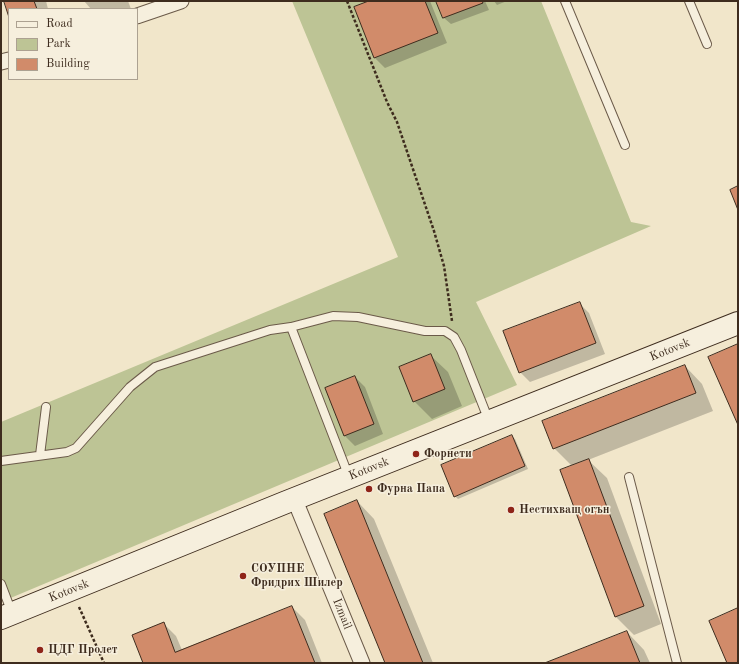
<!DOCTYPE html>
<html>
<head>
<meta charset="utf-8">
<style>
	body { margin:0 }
	#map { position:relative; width:739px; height:664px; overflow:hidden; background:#f1e6ca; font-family:"Old Standard TT",serif }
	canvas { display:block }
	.frame { position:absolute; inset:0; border:2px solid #3e2c1e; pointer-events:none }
	.legend { position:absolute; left:8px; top:8px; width:130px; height:72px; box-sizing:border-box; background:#f6efdd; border:1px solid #aca191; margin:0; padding:5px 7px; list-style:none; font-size:12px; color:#3e2c1e }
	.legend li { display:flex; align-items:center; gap:8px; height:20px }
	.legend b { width:20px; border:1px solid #aca191 }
</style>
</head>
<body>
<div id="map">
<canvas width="739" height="664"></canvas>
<div class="frame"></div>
<ul class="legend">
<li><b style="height:5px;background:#f6efdd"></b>Road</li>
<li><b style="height:11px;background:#bdc495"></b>Park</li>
<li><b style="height:11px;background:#d18b6a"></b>Building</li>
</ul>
</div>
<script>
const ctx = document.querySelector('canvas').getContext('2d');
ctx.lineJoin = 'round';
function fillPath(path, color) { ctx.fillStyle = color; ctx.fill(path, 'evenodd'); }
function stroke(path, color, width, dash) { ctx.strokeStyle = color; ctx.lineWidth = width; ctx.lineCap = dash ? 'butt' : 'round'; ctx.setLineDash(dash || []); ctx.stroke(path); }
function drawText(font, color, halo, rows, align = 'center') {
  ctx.font = font + ' "Old Standard TT",serif'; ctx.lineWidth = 3; ctx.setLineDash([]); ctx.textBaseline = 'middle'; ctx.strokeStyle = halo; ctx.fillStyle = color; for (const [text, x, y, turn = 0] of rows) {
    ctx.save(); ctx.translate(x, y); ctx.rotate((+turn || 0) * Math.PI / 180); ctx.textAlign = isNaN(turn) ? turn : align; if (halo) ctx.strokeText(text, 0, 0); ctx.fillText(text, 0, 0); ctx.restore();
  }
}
const green = new Path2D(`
	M 292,1 L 541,1 L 631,222 L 651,226 L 476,302 L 517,385 L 1,602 L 1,422 L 398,257 Z`);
const shadow = new Path2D(`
	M 5,1 L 46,1 L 48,9 L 9,9 L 9,14 Z
	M 84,1 L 128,1 L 131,9 L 91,9 Z
	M 372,1 L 430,1 L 447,43 L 385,68 L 375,58 L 355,8 Z
	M 438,1 L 485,1 L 489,10 L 451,24 L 444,18 Z
	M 494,1 L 507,1 L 497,5 Z
	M 579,303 L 589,313 L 605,354 L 530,382 L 520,372 Z
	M 430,355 L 448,372 L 462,406 L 432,419 L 414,401 Z
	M 685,366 L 702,384 L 713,411 L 588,460 L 607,478 L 661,624 L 634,635 L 616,617 L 561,471 L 572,466 L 554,448 Z
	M 355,377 L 365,387 L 383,434 L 355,446 L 345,436 L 326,388 Z
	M 512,436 L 515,439 L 528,469 L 458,499 L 455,496 Z
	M 357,501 L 374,519 L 433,663 L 386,663 Z
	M 292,607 L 305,620 L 322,663 L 144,663 L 163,623 L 176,636 L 182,650 Z
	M 627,632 L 644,650 L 650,663 L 548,663 Z`);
const building = new Path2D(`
	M 4,1 L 34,1 L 37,9 L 9,9 L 9,17 Z
	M 369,1 L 425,1 L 438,33 L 374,58 L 354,7 Z
	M 436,1 L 482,1 L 483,3 L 443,18 Z
	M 738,186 L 738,210 L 730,190 Z
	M 580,302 L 596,343 L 519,373 L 503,331 Z
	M 738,344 L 738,425 L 708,357 Z
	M 431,354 L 445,389 L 413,402 L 399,367 Z
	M 685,365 L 696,393 L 553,449 L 542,421 Z
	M 355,376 L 374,424 L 344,436 L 325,388 Z
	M 512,435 L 525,466 L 454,497 L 441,465 Z
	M 589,459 L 644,606 L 615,617 L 560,470 Z
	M 357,500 L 423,663 L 385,663 L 324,514 Z
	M 292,606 L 315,663 L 143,663 L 132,635 L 164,622 L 175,652 Z
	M 738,608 L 738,663 L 727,663 L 709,621 Z
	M 627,631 L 640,663 L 545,663 Z`);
const path = new Path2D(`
	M 347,1 L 387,102 L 397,122 L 434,231 L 444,266 L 452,321
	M 79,607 L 104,663`);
const lane = new Path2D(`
	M 565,1 L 625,145
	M 689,1 L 707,44
	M 291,327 L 333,316 L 358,317 L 425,331 L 445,331 L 454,337 L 461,350 L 489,421
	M 40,455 L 46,407
	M 1,461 L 67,452 L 76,448 L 130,387 L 155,367 L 270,330 L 291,327 L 349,477
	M 629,477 L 677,663
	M 1,584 L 12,613`);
const street = new Path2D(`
	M 137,16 L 181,1
	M 1,62 L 9,60
	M 294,498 L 362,663`);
const secondary = new Path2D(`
	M 1,618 L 284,503 L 738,323`);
const markers = [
	[416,454,4,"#8f2418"],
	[369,489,4,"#8f2418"],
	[511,510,4,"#8f2418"],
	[243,576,4,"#8f2418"],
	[40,650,4,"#8f2418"]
];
const streetNames = [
	["Kotovsk",670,350,-22],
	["Kotovsk",369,469,-22],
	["Kotovsk",69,591,-22],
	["Izmail",342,614,68]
];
const poiNames = [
	["Форнети",424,454],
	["Фурна Папа",377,489],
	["Нестихващ огън",519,510],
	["СОУПНЕ",251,569],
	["Фридрих Шилер",251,583],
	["ЦДГ Пролет",48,650]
];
fillPath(green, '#bdc495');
fillPath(shadow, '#0003');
fillPath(building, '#d18b6a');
stroke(building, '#3e2c1e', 1);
stroke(lane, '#6b5a49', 10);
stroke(street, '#6b5a49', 17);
stroke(secondary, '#3e2c1e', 24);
stroke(path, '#3e2c1e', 2.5, [3, 2]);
stroke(lane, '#f6efdd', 8);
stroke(street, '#f6efdd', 15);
stroke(secondary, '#f6efdd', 22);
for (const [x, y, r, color] of markers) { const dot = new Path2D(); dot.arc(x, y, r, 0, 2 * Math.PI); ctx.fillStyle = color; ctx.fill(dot); stroke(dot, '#f6efdd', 1.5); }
drawText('12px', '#3e2c1e', '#f6efdd', streetNames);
drawText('bold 12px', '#3e2c1e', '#f6efdd', poiNames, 'left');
</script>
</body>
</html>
